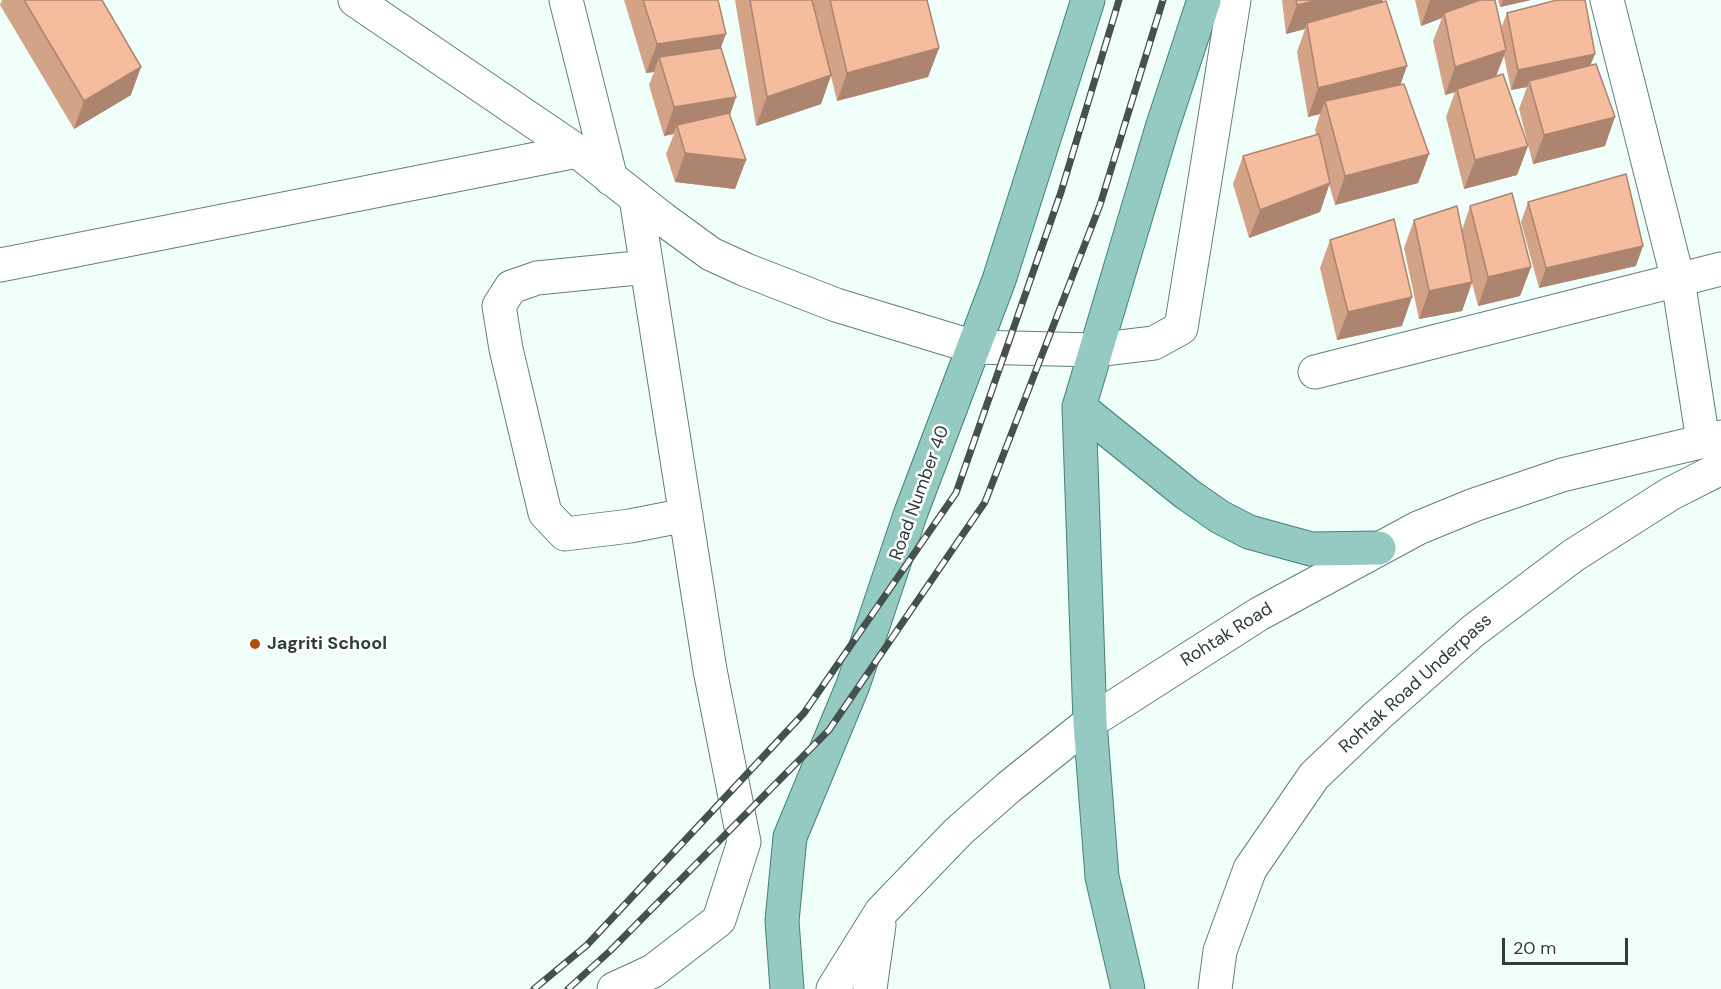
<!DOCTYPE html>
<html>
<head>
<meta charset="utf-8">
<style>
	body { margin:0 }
	#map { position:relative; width:1721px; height:989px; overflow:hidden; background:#f1fffb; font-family:"DM Sans",sans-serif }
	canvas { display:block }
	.scale { position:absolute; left:1502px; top:938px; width:126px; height:27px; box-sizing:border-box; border:3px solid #2f3d3a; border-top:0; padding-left:8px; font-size:18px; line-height:21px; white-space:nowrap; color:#2f3d3a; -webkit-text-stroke:4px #fff; paint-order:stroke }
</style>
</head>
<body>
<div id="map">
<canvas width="1721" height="989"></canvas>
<div class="scale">20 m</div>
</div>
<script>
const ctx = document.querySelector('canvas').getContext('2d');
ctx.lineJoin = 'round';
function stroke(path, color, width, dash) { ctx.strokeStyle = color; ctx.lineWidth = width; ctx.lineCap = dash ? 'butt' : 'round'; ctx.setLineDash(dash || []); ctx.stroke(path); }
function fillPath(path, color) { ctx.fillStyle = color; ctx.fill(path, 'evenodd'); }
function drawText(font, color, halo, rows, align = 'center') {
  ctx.font = font + ' "DM Sans",sans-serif'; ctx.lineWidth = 5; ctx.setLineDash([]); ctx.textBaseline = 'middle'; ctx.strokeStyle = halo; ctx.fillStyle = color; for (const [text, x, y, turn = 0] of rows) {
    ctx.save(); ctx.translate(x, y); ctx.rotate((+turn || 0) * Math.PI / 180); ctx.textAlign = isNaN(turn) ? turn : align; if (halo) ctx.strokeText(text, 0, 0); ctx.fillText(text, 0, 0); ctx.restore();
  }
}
const minor = new Path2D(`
	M 355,0 L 577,151 L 663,219 L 711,254 L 746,270 L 836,305 L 974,347 L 1095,350 L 1154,343 L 1181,328 L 1234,0
	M 566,0 L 611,179
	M 1607,0 L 1678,280 L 1703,441
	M 0,265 L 577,151
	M 647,267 L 537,278 L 511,287 L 499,306 L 506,349 L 545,513 L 565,534 L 630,526 L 686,515
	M 1315,372 L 1721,269
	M 614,989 L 653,971 L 719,920 L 744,842 L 710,670 L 636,198
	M 833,989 L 881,912 L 958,832 L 1009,787 L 1090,722 L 1259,614 L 1418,528 L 1474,505 L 1562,475 L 1721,437
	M 870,989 L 879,925
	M 1215,989 L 1220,951 L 1250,869 L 1314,776 L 1378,715 L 1473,631 L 1574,555 L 1670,494 L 1721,468`);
const major = new Path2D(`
	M 1079,407 L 1187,494 L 1220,517 L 1249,532 L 1311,549 L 1379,548
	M 787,989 L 782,921 L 790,837 L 853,685 L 910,515 L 999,280 L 1088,0
	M 1128,989 L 1102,877 L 1090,722 L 1079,407 L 1162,128 L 1204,0`);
const rail = new Path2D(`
	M 534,989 L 587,945 L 804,713 L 956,493 L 1061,192 L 1119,0
	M 568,989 L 610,951 L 829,730 L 985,502 L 1100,205 L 1163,0`);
const wall = new Path2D(`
	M 2,0 L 102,0 L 131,95 L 74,129 L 0,5 Z
	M 624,0 L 718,0 L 720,48 L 736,97 L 730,115 L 746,160 L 735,189 L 675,182 L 666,154 L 674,134 L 664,136 L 649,85 L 654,72 L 646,73 Z
	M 735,0 L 927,0 L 939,48 L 928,77 L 837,101 L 831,76 L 821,104 L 756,126 Z
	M 1282,0 L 1383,0 L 1382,2 L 1400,85 L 1429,154 L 1418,183 L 1335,205 L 1329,184 L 1320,212 L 1249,238 L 1233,184 L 1243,156 L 1316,135 L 1315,130 L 1320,114 L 1308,117 L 1297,52 L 1305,29 L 1286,34 Z
	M 1415,0 L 1495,0 L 1501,28 L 1507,13 L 1590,65 L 1605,146 L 1533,164 L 1519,109 L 1527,87 L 1511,90 L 1504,56 L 1496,76 L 1528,146 L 1517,175 L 1464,189 L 1446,117 L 1455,92 L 1445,95 L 1433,41 L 1442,18 L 1421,26 Z
	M 1498,0 L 1531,0 L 1500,7 Z
	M 1528,202 L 1636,266 L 1539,288 L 1521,222 Z
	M 1470,206 L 1531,267 L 1520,296 L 1478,306 L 1472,283 L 1462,311 L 1419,319 L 1404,248 L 1414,220 L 1462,230 Z
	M 1330,240 L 1402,326 L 1337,340 L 1320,268 Z`);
const shadedWall = new Path2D(`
	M 1319,0 L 1383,0 L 1378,13 L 1307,23 L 1305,29 L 1286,34 L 1297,5 Z
	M 1430,0 L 1479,0 L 1444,13 L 1442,18 L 1421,26 Z
	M 1503,0 L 1531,0 L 1500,7 Z
	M 726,34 L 715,63 L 659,57 L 654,72 L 646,73 L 657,44 Z
	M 939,48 L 928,77 L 837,101 L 847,73 Z
	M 1506,50 L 1495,79 L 1457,89 L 1455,92 L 1445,95 L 1455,67 Z
	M 1595,54 L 1587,74 L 1529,81 L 1527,87 L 1511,90 L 1518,70 Z
	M 1407,66 L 1397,95 L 1325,101 L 1320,114 L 1308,117 L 1318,88 Z
	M 141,67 L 131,95 L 74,129 L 84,101 Z
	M 831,75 L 821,104 L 756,126 L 767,97 Z
	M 736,97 L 726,126 L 677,125 L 673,134 L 664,136 L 674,107 Z
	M 1615,117 L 1605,146 L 1533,164 L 1544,135 Z
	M 1528,146 L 1517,175 L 1464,189 L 1475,160 Z
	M 685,153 L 746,160 L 735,189 L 675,182 Z
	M 1429,154 L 1418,183 L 1335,205 L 1345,176 Z
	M 1330,183 L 1320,212 L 1249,238 L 1260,210 Z
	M 1643,246 L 1636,266 L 1539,288 L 1546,268 Z
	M 1531,267 L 1520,296 L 1478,306 L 1488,277 Z
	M 1472,282 L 1462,311 L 1419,319 L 1429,291 Z
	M 1412,297 L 1402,326 L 1337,340 L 1348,312 Z`);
const building = new Path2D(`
	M 24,0 L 102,0 L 141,67 L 84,101 Z
	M 643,0 L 718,0 L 726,34 L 657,44 Z
	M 750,0 L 812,0 L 831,75 L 767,97 Z
	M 830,0 L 927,0 L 939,48 L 847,73 Z
	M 1296,0 L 1319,0 L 1297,5 Z
	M 1480,0 L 1495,0 L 1506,50 L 1455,67 L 1444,13 Z
	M 1557,0 L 1585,0 L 1595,54 L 1518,70 L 1507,13 Z
	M 1386,1 L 1407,66 L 1318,88 L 1307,23 Z
	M 721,48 L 736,97 L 674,107 L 659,57 Z
	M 1596,64 L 1615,117 L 1544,135 L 1529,81 Z
	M 1503,74 L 1528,146 L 1475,160 L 1457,89 Z
	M 1404,84 L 1429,154 L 1345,176 L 1325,101 Z
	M 729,113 L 746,160 L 685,153 L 677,125 Z
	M 1319,134 L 1330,183 L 1260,210 L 1243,156 Z
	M 1626,174 L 1643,246 L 1546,268 L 1528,202 Z
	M 1512,193 L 1531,267 L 1488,277 L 1470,206 Z
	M 1457,206 L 1472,282 L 1429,291 L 1414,220 Z
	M 1394,219 L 1412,297 L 1348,312 L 1330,240 Z`);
const markers = [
	[255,644,6,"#b05002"]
];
const streetNames = [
	["Road Number 40",920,493,-70],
	["Rohtak Road",1227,635,-32],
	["Rohtak Road Underpass",1416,684,-42]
];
const poiNames = [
	["Jagriti School",267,644]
];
stroke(minor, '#617f79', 35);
stroke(major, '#428277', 35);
stroke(minor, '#fff', 33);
stroke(major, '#94cac1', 33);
stroke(rail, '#44524f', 7);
stroke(rail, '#fff', 4.5, [14]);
fillPath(wall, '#d3a388');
fillPath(shadedWall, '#ac846f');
fillPath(building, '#f5bd9e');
stroke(building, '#ac846f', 1.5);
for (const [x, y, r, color] of markers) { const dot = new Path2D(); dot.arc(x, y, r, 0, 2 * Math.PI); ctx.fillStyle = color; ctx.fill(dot); stroke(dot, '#fff', 2); }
drawText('18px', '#2f3d3a', '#fff', streetNames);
drawText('bold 18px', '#2f3d3a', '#fff', poiNames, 'left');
</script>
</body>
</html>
